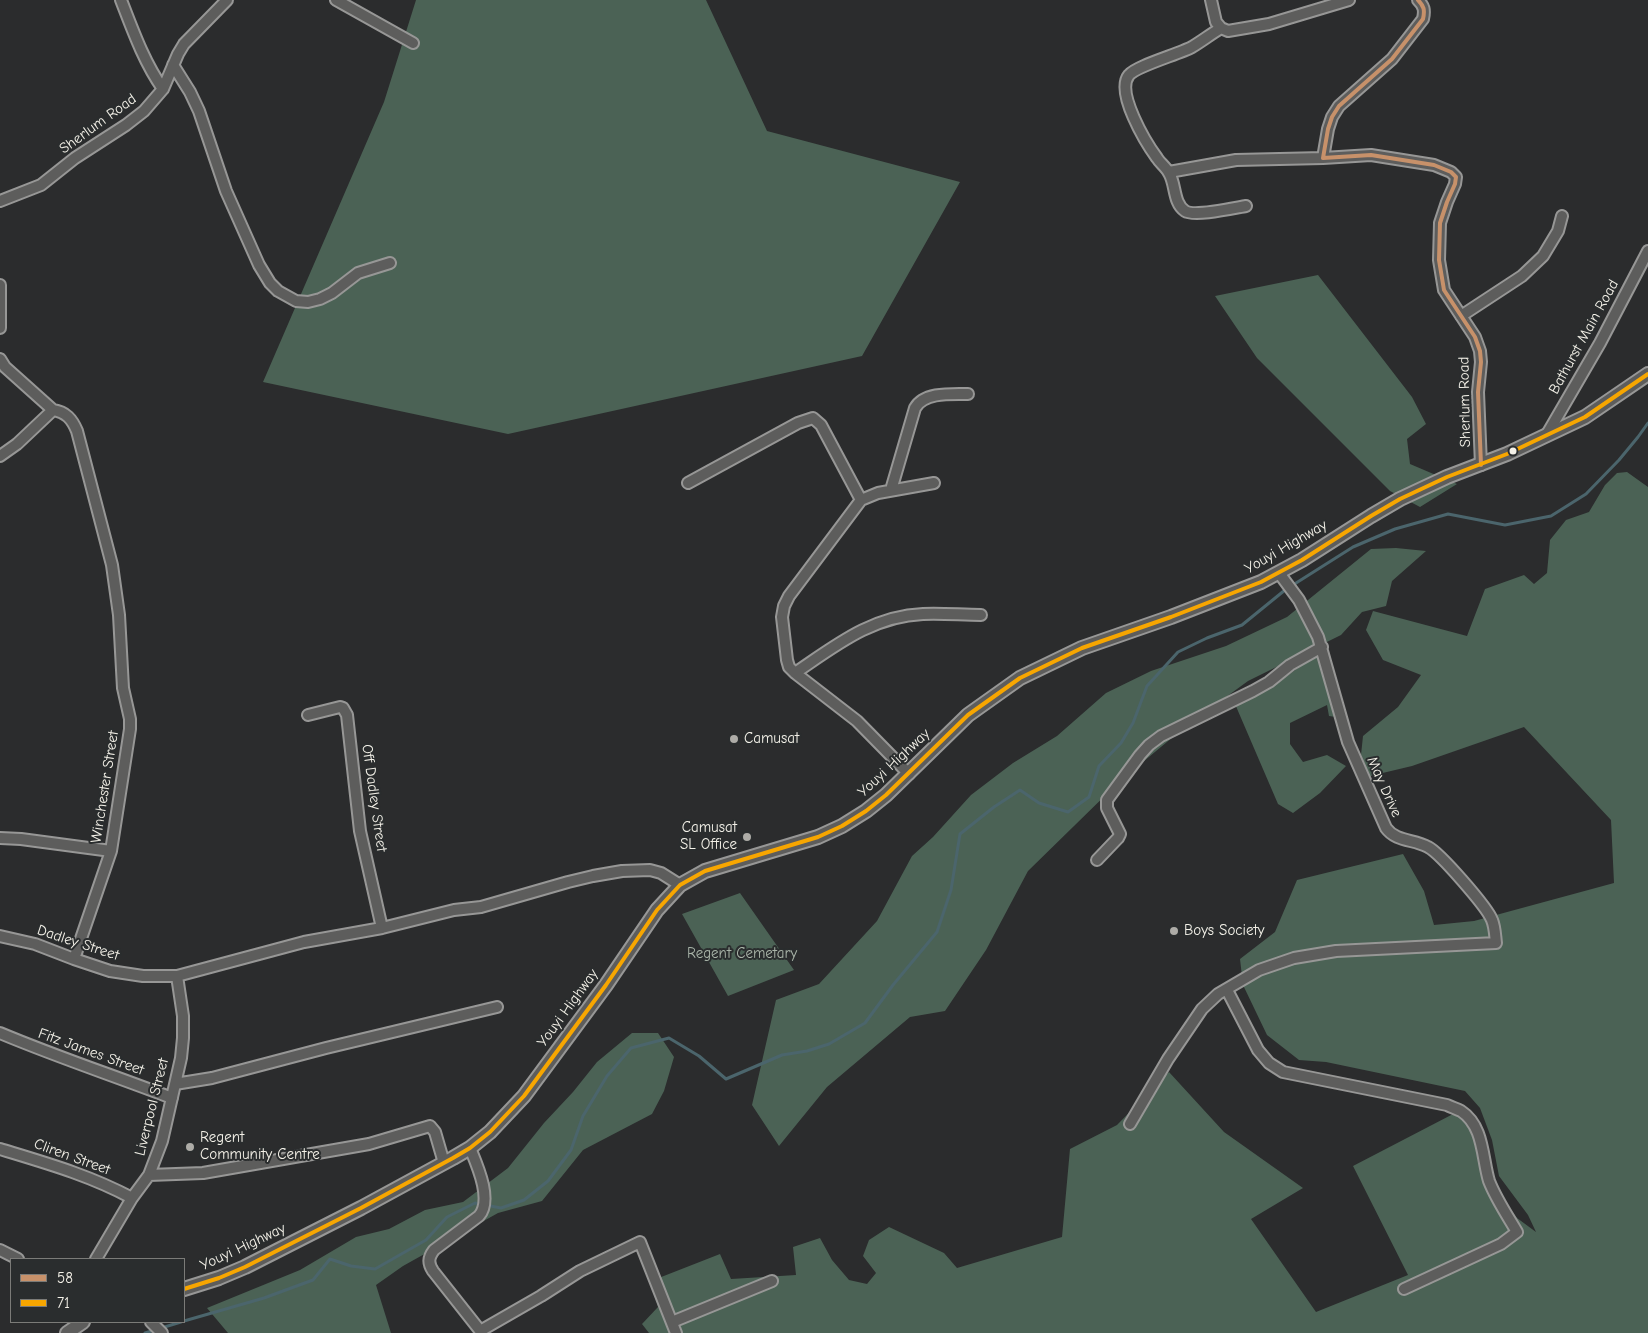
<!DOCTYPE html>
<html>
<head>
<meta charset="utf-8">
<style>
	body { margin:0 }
	#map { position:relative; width:1648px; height:1333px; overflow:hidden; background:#2b2c2d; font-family:"Comic Neue",sans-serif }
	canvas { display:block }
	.legend { position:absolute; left:10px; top:1258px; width:175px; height:65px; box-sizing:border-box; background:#2a2d2e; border:1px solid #7b7b78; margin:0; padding:6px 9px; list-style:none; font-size:15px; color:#f4f1e8 }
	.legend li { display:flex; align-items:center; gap:10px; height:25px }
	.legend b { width:25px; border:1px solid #7b7b78 }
</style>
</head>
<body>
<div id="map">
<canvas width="1648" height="1333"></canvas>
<ul class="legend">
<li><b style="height:6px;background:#c7916a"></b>58</li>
<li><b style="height:6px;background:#f7a600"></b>71</li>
</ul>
</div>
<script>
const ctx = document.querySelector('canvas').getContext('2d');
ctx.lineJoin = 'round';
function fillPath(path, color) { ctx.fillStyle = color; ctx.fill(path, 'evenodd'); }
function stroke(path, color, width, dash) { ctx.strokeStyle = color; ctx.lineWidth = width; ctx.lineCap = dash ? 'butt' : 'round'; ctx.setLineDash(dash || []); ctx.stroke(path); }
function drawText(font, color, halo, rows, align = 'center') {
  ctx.font = font + ' "Comic Neue",sans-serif'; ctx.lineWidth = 4; ctx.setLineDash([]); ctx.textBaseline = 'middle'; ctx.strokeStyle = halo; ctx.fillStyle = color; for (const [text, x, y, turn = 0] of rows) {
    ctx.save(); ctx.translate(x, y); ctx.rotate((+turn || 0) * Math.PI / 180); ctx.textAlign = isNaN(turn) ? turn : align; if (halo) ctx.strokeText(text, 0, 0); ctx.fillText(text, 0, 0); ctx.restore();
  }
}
const green = new Path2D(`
	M 416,0 L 706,0 L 767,131 L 960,182 L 862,356 L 508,434 L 263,382 L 384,102 Z
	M 1318,275 L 1412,397 L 1426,424 L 1407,439 L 1410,464 L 1457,484 L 1420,507 L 1390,491 L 1257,358 L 1215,296 Z
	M 1627,472 L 1648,487 L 1648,1333 L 649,1333 L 642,1324 L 658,1307 L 651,1281 L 720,1254 L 731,1279 L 796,1275 L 793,1247 L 820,1238 L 832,1260 L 849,1280 L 867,1284 L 876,1273 L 863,1256 L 869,1240 L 889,1227 L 944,1253 L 957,1268 L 1062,1237 L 1070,1149 L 1117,1125 L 1169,1072 L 1224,1132 L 1303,1188 L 1251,1219 L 1316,1312 L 1408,1275 L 1353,1166 L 1455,1113 L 1464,1117 L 1475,1133 L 1495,1188 L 1517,1218 L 1536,1232 L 1528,1215 L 1499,1176 L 1492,1140 L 1480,1108 L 1465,1091 L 1326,1062 L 1299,1060 L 1267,1035 L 1243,985 L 1240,959 L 1275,932 L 1297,880 L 1403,854 L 1424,891 L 1434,925 L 1474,921 L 1614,883 L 1611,820 L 1524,727 L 1412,766 L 1370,776 L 1361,755 L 1363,736 L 1398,707 L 1421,675 L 1383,660 L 1366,630 L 1373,611 L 1467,636 L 1485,589 L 1524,575 L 1534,584 L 1547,573 L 1550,540 L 1566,520 L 1589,512 L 1605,485 L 1617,473 Z
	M 1396,548 L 1426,551 L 1392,581 L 1386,606 L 1362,612 L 1341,635 L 1248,681 L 1185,727 L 1120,781 L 1028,871 L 986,950 L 945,1011 L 910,1017 L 827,1087 L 779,1146 L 752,1105 L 776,1000 L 819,984 L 877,921 L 912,856 L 933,837 L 971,795 L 1013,763 L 1057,736 L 1106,693 L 1151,671 L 1226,646 L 1287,617 L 1371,549 Z
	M 1318,653 L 1336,717 L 1329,716 L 1327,705 L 1290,723 L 1290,744 L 1303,762 L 1327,755 L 1346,766 L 1320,793 L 1293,813 L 1278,804 L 1235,704 L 1279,682 Z
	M 740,893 L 794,970 L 728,996 L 682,914 Z
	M 632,1033 L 658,1033 L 674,1057 L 664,1091 L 652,1114 L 583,1150 L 542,1201 L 498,1213 L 403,1266 L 376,1285 L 391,1333 L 228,1333 L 207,1308 L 300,1270 L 356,1237 L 389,1229 L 425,1210 L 463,1202 L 508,1168 L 544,1123 L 573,1092 L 597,1062 Z`);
const stream = new Path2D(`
	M 184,1321 L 264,1298 L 313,1280 L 330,1259 L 351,1266 L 375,1269 L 426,1240 L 447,1217 L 475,1203 L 501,1208 L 524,1200 L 548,1181 L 571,1150 L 583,1116 L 607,1076 L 631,1048 L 669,1038 L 699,1056 L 726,1079 L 782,1055 L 807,1051 L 829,1044 L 865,1023 L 893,985 L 937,932 L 951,890 L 960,834 L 994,807 L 1020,790 L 1039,803 L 1068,812 L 1089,797 L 1099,766 L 1121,743 L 1133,723 L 1147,686 L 1178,652 L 1207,638 L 1242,625 L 1285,590 L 1353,547 L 1395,529 L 1448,514 L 1505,525 L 1551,516 L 1586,494 L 1619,460 L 1638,437 L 1648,423
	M 145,1333 L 181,1322`);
const minor = new Path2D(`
	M 121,0 C 133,31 144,62 163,89
	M 336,0 L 413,43
	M 1211,0 L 1216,22 L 1221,28 L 1228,31 L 1269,24 L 1349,0
	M 1418,0 C 1424,6 1425,10 1423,19 L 1392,59 L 1339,106 L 1332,117 L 1328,129 L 1323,158 L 1371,155 L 1434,165 L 1451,172 L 1456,177 L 1455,184 L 1447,202 L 1440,223 L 1439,260 L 1444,290 L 1475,337 L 1480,351 L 1481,362 L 1478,392 L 1481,465
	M 1221,28 C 1211,34 1202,41 1192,47 C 1179,54 1136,66 1129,75 C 1115,92 1146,143 1157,158 C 1160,163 1166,167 1169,173 C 1176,184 1173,203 1185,211 C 1194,217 1234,208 1246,206
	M 173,65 L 190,92 L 199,111 L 226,191 L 259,265 L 270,283 L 278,291 L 296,301 L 308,302 L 320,299 L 332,293 L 358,273 L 390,263
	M 1169,172 L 1236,160 L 1323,158
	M 0,201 L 41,185 L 75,158 L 126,125 L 144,111 L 163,89 L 178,54 L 184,44 L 227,0
	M 0,285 L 0,328
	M 1461,316 L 1522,276 L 1543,256 L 1558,231 L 1562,216
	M 0,359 L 5,367 L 53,410 C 66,412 72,419 77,431 L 112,565 L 119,615 L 123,688 L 130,719 L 130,729 L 111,851 L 74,959
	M 1546,436 L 1600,343 L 1648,251
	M 0,456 L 17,444 L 53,410
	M 688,483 L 798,423 L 813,418 L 821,425 L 861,500
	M 891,490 L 915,408 C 924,392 951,394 968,394
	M 795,673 C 835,646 872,616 923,614 C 942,613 962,615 981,615
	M 308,715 L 340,707 L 343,708 L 347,715 L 360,831 L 382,928
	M 909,774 L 857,721 L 795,673 L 789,667 L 787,660 L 782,617 L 784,606 L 789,596 L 861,500 L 878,493 L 934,483
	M 0,838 L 21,839 L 111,851
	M 1097,860 L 1118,838 L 1120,834 L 1107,808 L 1107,800 L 1140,755 L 1149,745 L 1161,736 L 1253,691 L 1269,682 L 1290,665 L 1322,647
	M 0,936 L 35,944 L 74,959 L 110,971 L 143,976 L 177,976 L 304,942 L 382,928 L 454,910 L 481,907 L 568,882 L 593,876 L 622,871 L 650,870 L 661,873 L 680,885
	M 1227,990 L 1258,1050 L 1269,1063 L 1283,1072 L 1447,1105 C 1451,1107 1457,1109 1461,1111 C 1484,1126 1482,1158 1489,1181 C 1496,1199 1507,1215 1517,1232 L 1501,1244 L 1404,1289
	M 0,1033 C 57,1057 115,1076 172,1098
	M 175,1084 L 212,1078 L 326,1048 L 497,1007
	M 1130,1124 L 1168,1059 L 1202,1009 L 1218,994 L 1259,970 L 1294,958 L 1336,951 L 1496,943 C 1495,935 1495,927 1492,920 C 1487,907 1440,853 1428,847 C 1414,839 1396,842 1386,828 L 1348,742 L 1318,637 L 1299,600 L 1279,573
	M 470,1148 C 477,1165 493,1200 479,1216 L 434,1250 C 428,1258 428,1263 433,1271 L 482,1333
	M 0,1149 C 46,1163 89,1175 132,1198
	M 149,1175 L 203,1173 L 369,1144 L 430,1126 L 435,1132 L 444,1163
	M 0,1250 L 18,1259
	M 96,1259 L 132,1198 L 149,1175 L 162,1141 L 181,1058 L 183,1038 L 183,1016 L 177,976
	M 151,1322 L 162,1333
	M 672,1322 L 772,1281
	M 480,1331 L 541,1296 L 580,1271 L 640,1242 L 676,1333`);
const major = new Path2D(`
	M 184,1289 L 219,1278 L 245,1267 L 361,1208 L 453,1158 L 470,1148 L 490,1132 L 524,1096 L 606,985 L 657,910 L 680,885 L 705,871 L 818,837 L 842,826 L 866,811 L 886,795 L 968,715 L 1020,678 L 1082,648 L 1171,617 L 1261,582 L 1302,560 L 1371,516 L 1400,499 L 1447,477 L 1507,454 L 1585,417 L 1648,374
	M 67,1333 L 83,1322`);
const bus1 = new Path2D(`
	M 1418,0 C 1424,6 1425,10 1423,19 L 1392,59 L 1339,106 L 1332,117 L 1328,129 L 1323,158 L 1371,155 L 1434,165 L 1451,172 L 1456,177 L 1455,184 L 1447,202 L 1440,223 L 1439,260 L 1444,290 L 1475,337 L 1480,351 L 1481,362 L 1478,392 L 1481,465`);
const bus2 = new Path2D(`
	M 184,1289 L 219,1278 L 245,1267 L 361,1208 L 453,1158 L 470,1148 L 490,1132 L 524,1096 L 606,985 L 657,910 L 680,885 L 705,871 L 818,837 L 842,826 L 866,811 L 886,795 L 968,715 L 1020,678 L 1082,648 L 1171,617 L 1261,582 L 1302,560 L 1371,516 L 1400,499 L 1447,477 L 1507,454 L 1585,417 L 1648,374`);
const markers = [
	[1513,451,4.5,"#f4f1e8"],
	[734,739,5,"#aeaca7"],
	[747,837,5,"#aeaca7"],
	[1174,931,5,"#aeaca7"],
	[190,1147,5,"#aeaca7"]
];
const streetNames = [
	["Sherlum Road",98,124,-36],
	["Bathurst Main Road",1584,337,-61],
	["Sherlum Road",1465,402,-91],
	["Youyi Highway",1286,547,-30],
	["Youyi Highway",894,763,-43],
	["Winchester Street",105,787,-81],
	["May Drive",1384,787,66],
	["Off Dadley Street",374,798,82],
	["Dadley Street",78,943,18],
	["Youyi Highway",568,1008,-54],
	["Fitz James Street",91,1052,20],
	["Liverpool Street",152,1107,-76],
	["Cliren Street",72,1157,20],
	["Youyi Highway",243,1247,-25]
];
const poiNames = [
	["Camusat",744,739],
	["Camusat",737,828,"right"],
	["SL Office",737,845,"right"],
	["Boys Society",1184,931],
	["Regent",200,1138],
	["Community Centre",200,1155]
];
const parkNames = [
	["Regent Cemetary",742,954]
];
fillPath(green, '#4b6255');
stroke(stream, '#4b656c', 3);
stroke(minor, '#979796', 14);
stroke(major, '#979796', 16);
stroke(minor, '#5d5d5c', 10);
stroke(major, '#5d5d5c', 12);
stroke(bus1, '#c7916a', 4);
stroke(bus2, '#f7a600', 4);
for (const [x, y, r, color] of markers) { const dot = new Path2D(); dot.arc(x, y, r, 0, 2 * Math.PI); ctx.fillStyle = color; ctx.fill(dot); stroke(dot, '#2a2d2e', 2); }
drawText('15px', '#f4f1e8', '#2a2d2e', streetNames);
drawText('15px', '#f4f1e8', '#2a2d2e', poiNames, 'left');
drawText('15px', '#aab5a9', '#2a2d2e', parkNames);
</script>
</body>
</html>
